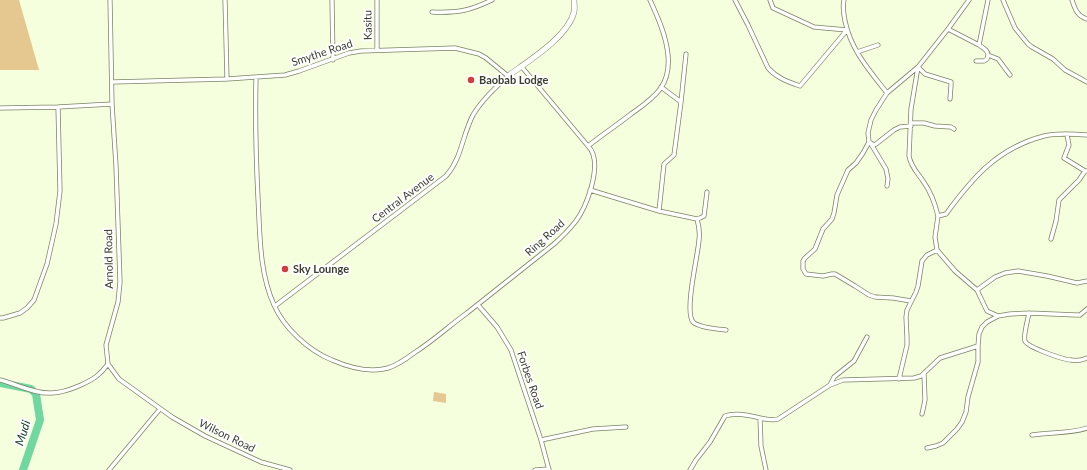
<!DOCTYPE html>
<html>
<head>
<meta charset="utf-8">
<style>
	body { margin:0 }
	canvas { display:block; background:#f5fedd }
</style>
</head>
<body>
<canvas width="1087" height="470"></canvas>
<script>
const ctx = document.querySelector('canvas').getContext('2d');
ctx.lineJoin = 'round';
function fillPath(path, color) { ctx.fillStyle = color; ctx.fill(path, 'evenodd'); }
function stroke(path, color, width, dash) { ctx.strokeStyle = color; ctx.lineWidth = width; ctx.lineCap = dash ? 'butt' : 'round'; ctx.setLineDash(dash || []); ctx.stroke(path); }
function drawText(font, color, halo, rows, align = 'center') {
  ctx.font = font + ' Lato,sans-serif'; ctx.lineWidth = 4; ctx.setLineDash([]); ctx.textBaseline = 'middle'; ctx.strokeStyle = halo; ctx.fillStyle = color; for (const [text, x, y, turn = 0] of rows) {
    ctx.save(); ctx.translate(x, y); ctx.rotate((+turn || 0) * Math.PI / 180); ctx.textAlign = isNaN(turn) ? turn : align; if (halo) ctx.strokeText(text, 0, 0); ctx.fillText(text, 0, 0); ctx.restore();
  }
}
const green = new Path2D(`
	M 0,0 L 19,0 L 39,70 L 0,70 Z
	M 434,392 L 446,394 L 446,403 L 433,401 Z`);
const river = new Path2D(`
	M 0,383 L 31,389 L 36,394 L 40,420 L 23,470`);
const street = new Path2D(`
	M 110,0 L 112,104 L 116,166 L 120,282 L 118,302 L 106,345 L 108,364 L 119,379 L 172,417 L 205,436 L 246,455 L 261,462 L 290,470
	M 225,0 L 227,79
	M 332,0 L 333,60
	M 377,0 L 377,50
	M 735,0 L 748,25 L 768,68 C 777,78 788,82 800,86 L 847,30
	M 770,0 L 773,8 L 814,27 L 847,30
	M 844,0 C 842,8 844,14 845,21 C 851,50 869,70 887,93
	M 1003,0 L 1015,28 L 1028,44 L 1032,47 L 1053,59 L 1065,70 L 1087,82
	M 1072,0 C 1075,9 1077,16 1087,19
	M 432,12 C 458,13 469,11 492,0
	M 948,29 L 979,45 L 988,0
	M 979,45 C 983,48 988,50 988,55 L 998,59 L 1010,75
	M 857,52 L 878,45
	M 976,61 L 984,61 L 987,59 L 988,55
	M 918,67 L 911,109 L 909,156 C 911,167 917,172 923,181 C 931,192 935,203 938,216
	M 918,67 L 925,74 L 951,82 L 951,85 L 950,99
	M 256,77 C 255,118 256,158 258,198 C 260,233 259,272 274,305 C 284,328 309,351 332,360 C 348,367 370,373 388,368 C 398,365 406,359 414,353 C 433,341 449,326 467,313 L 554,244 C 562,237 569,230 576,221 C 587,206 599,172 593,154 C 592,151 590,148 588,146 L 521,66
	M 112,82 L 227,79 L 285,75 L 299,71 L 349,53 L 361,51 L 455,48 L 479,54 L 486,58 L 508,76 C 495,88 482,100 473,115 C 462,136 462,158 446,176 L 275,306
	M 661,87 L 681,102 L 686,54
	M 0,108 L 58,107 L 112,104
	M 911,123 L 924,123 L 935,126 L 951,127 L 954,129
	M 1067,135 L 1069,145 L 1064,158 L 1085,171
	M 869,142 L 874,145 L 876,144 L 894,130 L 900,127 L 911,126
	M 871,144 L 886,169 L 888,179 L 887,186
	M 588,146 C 602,135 617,125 631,114 C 641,107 653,99 661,88 C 667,79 669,66 668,55 C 666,35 658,18 650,0
	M 590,190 L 659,211 L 697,219 L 700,218 L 704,216 L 707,192
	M 659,211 L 664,164 L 674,155 L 681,102
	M 697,219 C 699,226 700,233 699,240 C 698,256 684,311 693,322 C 699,328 718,329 726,330
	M 1051,239 L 1056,221 L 1059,200 L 1079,180 L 1085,171 L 1087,171
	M 977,290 L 995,277 L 1005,273 L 1018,271 L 1047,276 L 1077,283 L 1087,281
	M 911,301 L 893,298 L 875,297 L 869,295 L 855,286 L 835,274 L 832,274 L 823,276 L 806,274 L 803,269 L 803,261 L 805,258 L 815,249 L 823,229 L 832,219 L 834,213 L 837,195 L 848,170 L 856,163 L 863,153 L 869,142 L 868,133 L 871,120 L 876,110 L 887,93 L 918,67 L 948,29 L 969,0
	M 478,305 L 497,327 L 511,350 L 541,440 L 549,470
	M 1029,313 C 1028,319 1023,336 1025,341 C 1027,347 1064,360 1071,360 C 1076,361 1082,360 1087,358
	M 998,316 L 987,311 L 977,290 L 955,271 L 937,250 L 935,237 L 938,216 L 946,214 C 973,177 998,148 1044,136 C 1056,133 1075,134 1087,135
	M 0,318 L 3,318 L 20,313 L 27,308 L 34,300 L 47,264 L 56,224 L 60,191 L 58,107
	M 899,379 L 907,345 L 907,338 L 906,317 L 907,310 L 916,292 L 918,286 L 922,261 L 927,255 L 937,250
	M 0,380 C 16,384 35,394 51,393 C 62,393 72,389 81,385 C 94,379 100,375 108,364
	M 830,385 L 834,377 L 854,361 L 867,337
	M 922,414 L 925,400 L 924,374
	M 760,418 C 766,419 772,421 778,419 L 830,385 L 843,380 L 914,378 L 921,376 L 940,358 L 978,346
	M 1032,435 C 1050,432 1069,434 1087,428
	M 541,440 L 593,429 L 626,427
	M 927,448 L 936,446 L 943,443 L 957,429 L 962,422 L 966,412 L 968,397 L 978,362 L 978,346 L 979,334 L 982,327 L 987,322 L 998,316 L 1010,314 L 1029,313 L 1076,315 L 1080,315 L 1087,309
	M 109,470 L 160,409
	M 535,470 L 549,469
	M 690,470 L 696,460 L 710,442 L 725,416 C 736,412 749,415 760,418 L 761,446 L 766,470`);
const secondary = new Path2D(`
	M 508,76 C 528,61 568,37 574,12 C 575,8 574,4 574,0`);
const markers = [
	[471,80,4,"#cd3e40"],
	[285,269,4,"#cd3e40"]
];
const streetNames = [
	["Kasitu",368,25,-91],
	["Smythe Road",322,53,-18],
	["Central Avenue",403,198,-37],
	["Ring Road",545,238,-42],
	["Arnold Road",109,259,-91],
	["Forbes Road",530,380,71],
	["Wilson Road",227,436,26]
];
const poiNames = [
	["Baobab Lodge",479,80],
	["Sky Lounge",293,269]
];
const waterNames = [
	["Mudi",23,433,-72]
];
fillPath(green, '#e5c790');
stroke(river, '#6fd79f', 8);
stroke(street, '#7b8366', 5);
stroke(secondary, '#7b8366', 6);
stroke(street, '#fff', 3.5);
stroke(secondary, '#fff', 5);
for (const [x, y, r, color] of markers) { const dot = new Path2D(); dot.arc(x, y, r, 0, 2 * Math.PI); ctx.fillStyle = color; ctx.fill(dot); stroke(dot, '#fff', 1.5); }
drawText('11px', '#3b3e31', '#fff', streetNames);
drawText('bold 11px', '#3b3e31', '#fff', poiNames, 'left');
drawText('italic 12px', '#134029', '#fff', waterNames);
</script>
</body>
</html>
